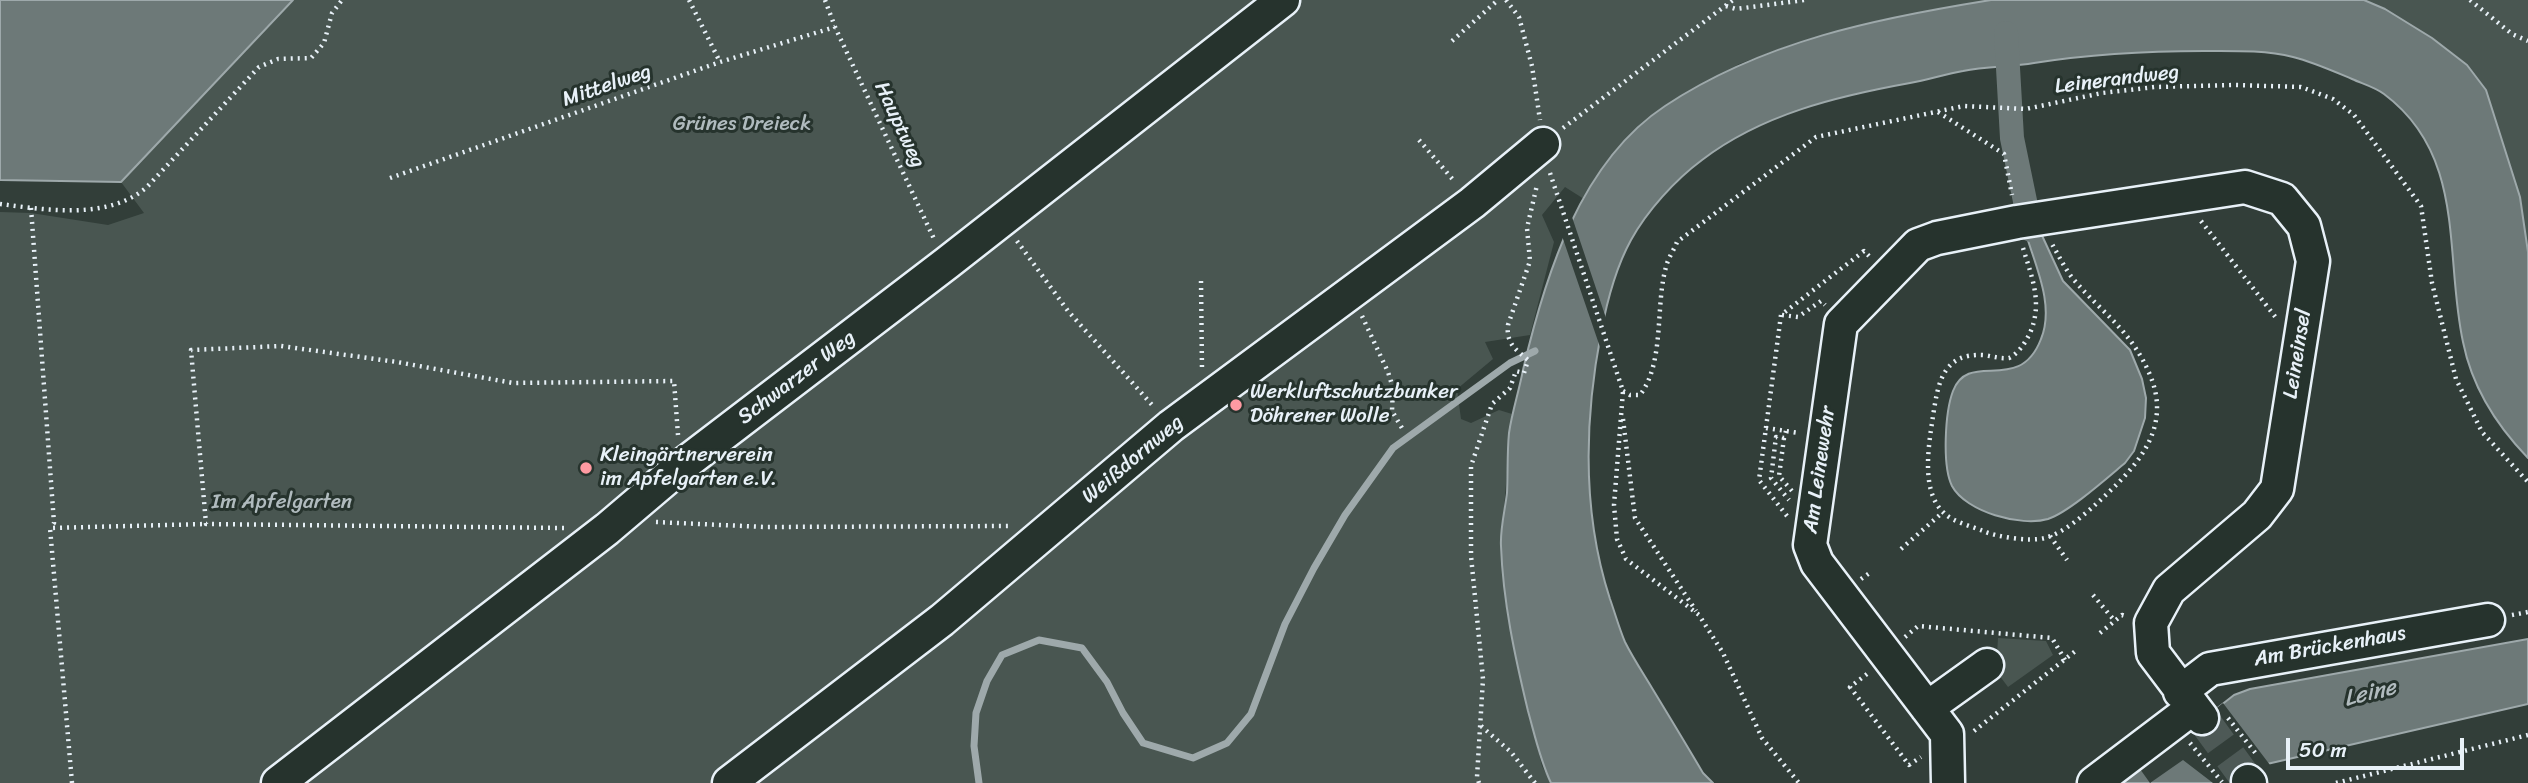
<!DOCTYPE html>
<html>
<head>
<meta charset="utf-8">
<style>
	body { margin:0 }
	#map { position:relative; width:2528px; height:783px; overflow:hidden; background:#323e39; font-family:Sriracha,sans-serif }
	canvas { display:block }
	.scale { position:absolute; left:2286px; top:738px; width:178px; height:32px; box-sizing:border-box; border:4px solid #e8f1f8; border-top:0; padding-left:9px; font-size:21px; line-height:24px; white-space:nowrap; color:#e8f1f8; -webkit-text-stroke:5px #26332d; paint-order:stroke }
</style>
</head>
<body>
<div id="map">
<canvas width="2528" height="783"></canvas>
<div class="scale">50 m</div>
</div>
<script>
const ctx = document.querySelector('canvas').getContext('2d');
ctx.lineJoin = 'round';
function fillPath(path, color) { ctx.fillStyle = color; ctx.fill(path, 'evenodd'); }
function stroke(path, color, width, dash) { ctx.strokeStyle = color; ctx.lineWidth = width; ctx.lineCap = dash ? 'butt' : 'round'; ctx.setLineDash(dash || []); ctx.stroke(path); }
function drawText(font, color, halo, rows, align = 'center') {
  ctx.font = font + ' Sriracha,sans-serif'; ctx.lineWidth = 6; ctx.setLineDash([]); ctx.textBaseline = 'middle'; ctx.strokeStyle = halo; ctx.fillStyle = color; for (const [text, x, y, turn = 0] of rows) {
    ctx.save(); ctx.translate(x, y); ctx.rotate((+turn || 0) * Math.PI / 180); ctx.textAlign = isNaN(turn) ? turn : align; if (halo) ctx.strokeText(text, 0, 0); ctx.fillText(text, 0, 0); ctx.restore();
  }
}
const green = new Path2D(`
	M 293,0 L 1999,0 L 1881,20 L 1801,41 L 1739,64 L 1664,106 L 1623,142 L 1584,199 L 1565,187 L 1542,215 L 1554,242 L 1530,335 L 1485,342 L 1493,359 L 1457,389 L 1461,419 L 1471,423 L 1499,410 L 1512,414 L 1501,543 L 1506,606 L 1520,676 L 1542,766 L 1551,783 L 0,783 L 0,212 L 31,213 L 108,225 L 144,213 L 121,182 Z
	M 2364,0 L 2528,0 L 2528,252 L 2520,197 L 2486,90 L 2385,9 Z
	M 1998,638 L 2046,641 L 2053,655 L 2008,687 L 1996,671 Z`);
const water = new Path2D(`
	M 0,0 L 293,0 L 121,182 L 0,180 Z
	M 1991,0 L 2364,0 L 2385,9 L 2432,38 L 2467,65 L 2486,90 L 2520,197 L 2528,252 L 2528,458 C 2497,426 2472,387 2463,342 C 2444,255 2467,156 2384,94 C 2375,87 2363,84 2352,79 C 2333,71 2313,62 2293,57 C 2265,50 2233,51 2204,51 C 2147,51 2091,54 2034,63 C 2011,67 1986,66 1963,71 C 1945,74 1928,80 1910,83 C 1838,96 1762,114 1702,160 C 1675,180 1647,211 1631,240 C 1615,269 1607,301 1601,333 C 1584,422 1582,513 1610,599 C 1615,613 1619,628 1625,642 C 1633,658 1643,673 1652,688 C 1669,716 1686,744 1703,773 L 1713,783 L 1551,783 C 1540,760 1535,736 1528,711 C 1515,657 1503,602 1501,546 C 1500,529 1505,510 1507,493 C 1508,473 1507,453 1509,433 C 1512,412 1519,391 1523,370 C 1545,276 1580,162 1665,106 C 1763,41 1878,18 1991,0 Z
	M 2039,229 L 2063,281 L 2130,350 L 2142,379 L 2146,398 L 2145,418 L 2134,451 L 2125,463 C 2107,478 2069,512 2048,519 C 2021,527 1966,512 1952,486 C 1942,466 1945,412 1953,391 C 1969,349 2019,396 2041,339 C 2055,305 2035,265 2025,231 Z
	M 2528,639 L 2528,704 L 2267,764 L 2242,783 L 2122,783 L 2234,695 L 2250,689 Z`);
const pier = new Path2D(`
	M 1572,217 L 1607,321 L 1601,350 L 1562,236 Z
	M 2223,703 L 2270,765 L 2243,783 L 2213,783 L 2183,760 L 2150,783 L 2140,769 Z`);
const stream = new Path2D(`
	M 979,783 L 974,746 L 976,713 L 987,681 L 1002,655 L 1039,640 L 1082,648 L 1107,682 L 1123,713 L 1143,743 L 1193,758 L 1227,743 L 1251,714 L 1285,624 L 1314,568 L 1345,515 L 1393,448 L 1510,363 L 1535,351`);
const canal = new Path2D(`
	M 2006,33 L 2012,138 L 2031,230`);
const minorTunnel = new Path2D(`
	M 2202,718 L 2248,781`);
const path = new Path2D(`
	M 689,0 L 720,62
	M 825,0 L 835,27 L 935,241
	M 1506,0 L 1519,17 L 1532,66 L 1540,120
	M 2470,0 L 2512,34 L 2528,41
	M 1726,6 L 1736,9 L 1805,0
	M 1452,41 L 1498,0
	M 1938,112 L 2004,154 L 2012,195
	M 1563,128 L 1733,0
	M 1419,140 L 1455,182
	M 1550,173 L 1623,391 L 1614,505 L 1617,539 L 1626,559 L 1699,615 L 1723,653 L 1762,738 L 1799,783
	M 390,178 L 720,62 L 835,27
	M 0,204 C 48,210 106,220 146,188 L 259,67 L 278,59 L 311,58 L 324,43 L 332,13 L 342,0
	M 31,208 L 54,523 L 51,527
	M 2201,221 L 2277,319
	M 1017,241 L 1068,311 L 1154,407
	M 2023,248 C 2032,278 2043,303 2030,333 C 2025,343 2019,353 2009,358 C 2000,359 1992,356 1983,355 C 1942,353 1938,384 1933,416 C 1929,444 1920,491 1944,513 C 1953,522 1971,526 1983,531 C 1997,537 2030,542 2045,538 C 2063,533 2080,518 2094,506 C 2132,471 2174,432 2150,375 C 2131,330 2103,314 2074,280 C 2065,269 2059,256 2052,244
	M 1201,281 L 1202,370
	M 1782,315 L 1798,317 L 1821,301 L 1825,305
	M 1362,316 L 1388,372 L 1393,388 L 1392,411 L 1402,428
	M 1623,391 L 1630,395 L 1640,395 C 1665,362 1655,306 1666,267 C 1668,258 1674,250 1677,242 L 1816,137 L 1964,106 L 2026,109 L 2102,93 L 2155,87 L 2234,85 L 2301,87 L 2333,99 L 2354,115 L 2421,206 L 2432,283 L 2456,379 L 2482,432 L 2528,482
	M 1623,419 L 1635,518 L 1696,611
	M 1766,428 L 1799,433
	M 1786,431 L 1784,438 L 1776,437 L 1771,478 L 1789,500
	M 1784,438 L 1779,476 L 1792,491
	M 1787,516 L 1759,480 L 1781,315 L 1864,251 L 1869,256
	M 656,522 L 765,527 L 1012,526
	M 564,528 L 206,524 L 191,350 L 281,346 L 397,362 L 513,383 L 674,381 L 678,435
	M 2050,536 L 2067,560
	M 1901,549 L 1942,513
	M 1861,579 L 1871,572
	M 2093,595 L 2114,620
	M 2512,615 L 2528,612
	M 2100,633 L 2122,615 L 2128,617
	M 1905,637 L 1918,626 L 2052,638 L 2065,660
	M 1867,674 L 1850,687 L 1909,765 L 1921,757
	M 2228,718 L 2257,755
	M 1481,726 L 1511,752 L 1535,783
	M 1974,731 L 2078,649
	M 2190,743 L 2222,782
	M 72,783 L 50,528 L 206,524
	M 1479,783 L 1477,777 L 1483,679 L 1471,556 L 1471,466 L 1492,404 L 1510,388 L 1516,371 L 1524,373 L 1528,360 C 1515,349 1506,343 1508,325 L 1530,261 L 1527,228 L 1537,185
	M 2336,783 L 2528,735`);
const minor = new Path2D(`
	M 2180,692 L 2210,669 L 2488,620
	M 1927,708 L 1987,665
	M 2248,781 L 2250,783
	M 278,783 L 607,529 L 680,467 L 947,263 L 1283,0
	M 729,783 L 942,620 L 1171,426 L 1472,203 L 1543,144
	M 1948,783 L 1947,734 L 1817,563 L 1810,545 L 1841,324 L 1918,245 L 1937,238 L 2017,222 L 2245,187 L 2282,199 L 2304,226 L 2313,261 L 2277,489 L 2257,515 L 2169,590 L 2151,623 L 2153,653 L 2202,718
	M 2094,783 L 2193,708`);
const markers = [
	[1236,405,7,"#ff9aa2"],
	[586,468,7,"#ff9aa2"]
];
const streetNames = [
	["Leinerandweg",2117,80,-7],
	["Mittelweg",607,86,-19],
	["Hauptweg",899,125,65],
	["Leineinsel",2298,354,-81],
	["Schwarzer Weg",797,378,-37],
	["Weißdornweg",1133,460,-40],
	["Am Leinewehr",1820,470,-82],
	["Am Brückenhaus",2330,647,-10]
];
const parkNames = [
	["Grünes Dreieck",742,125],
	["Im Apfelgarten",282,503]
];
const poiNames = [
	["Werkluftschutzbunker",1250,393],
	["Döhrener Wolle",1250,417],
	["Kleingärtnerverein",600,456],
	["im Apfelgarten e.V.",600,480]
];
const waterNames = [
	["Leine",2370,694,-14]
];
fillPath(green, '#495651');
fillPath(water, '#6d7978');
stroke(water, '#9ea9ab', 2);
fillPath(pier, '#323e39');
stroke(stream, '#9ea9ab', 7);
stroke(canal, '#6d7978', 24);
stroke(minorTunnel, '#4d5956', 32, [32, 16]);
stroke(minor, '#e8f1f8', 37);
stroke(path, '#e8f1f8', 4.5, [2, 5]);
stroke(minor, '#26332d', 32);
for (const [x, y, r, color] of markers) { const dot = new Path2D(); dot.arc(x, y, r, 0, 2 * Math.PI); ctx.fillStyle = color; ctx.fill(dot); stroke(dot, '#26332d', 2.5); }
drawText('21px', '#e8f1f8', '#26332d', streetNames);
drawText('21px', '#b0bbbe', '#26332d', parkNames);
drawText('21px', '#e8f1f8', '#26332d', poiNames, 'left');
drawText('italic 23px', '#b1bbbe', '#26332d', waterNames);
</script>
</body>
</html>
